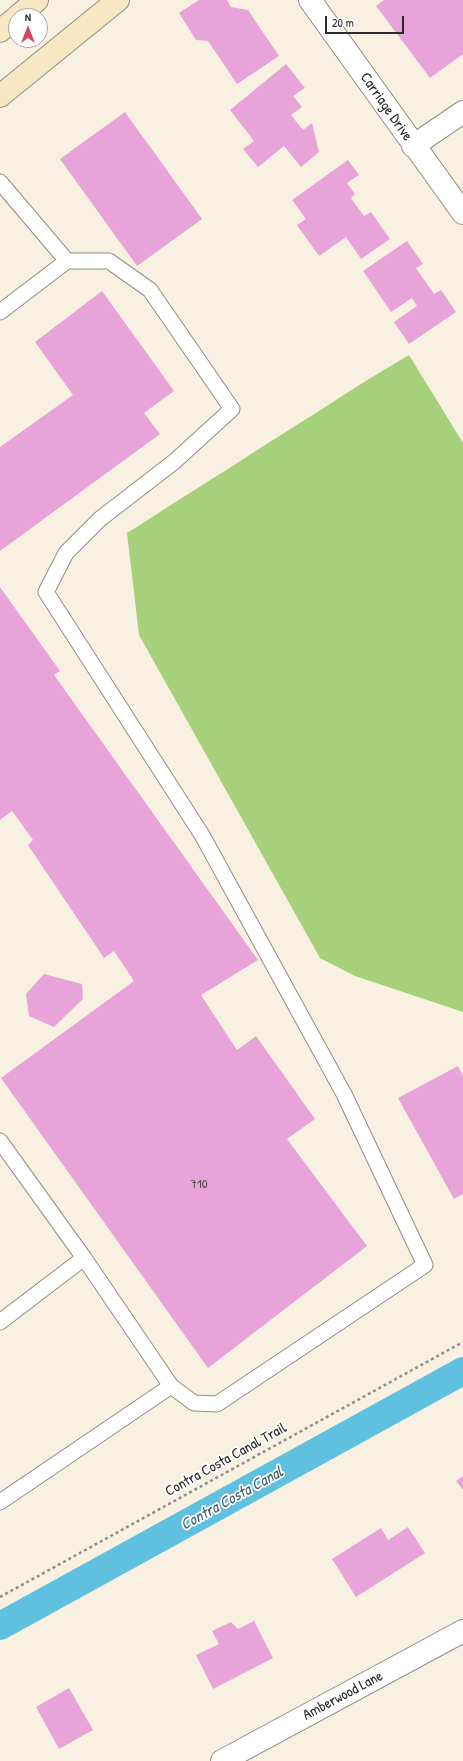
<!DOCTYPE html>
<html>
<head>
<meta charset="utf-8">
<style>
	body { margin:0 }
	#map { position:relative; width:463px; height:1761px; overflow:hidden; background:#f8f0e1; font-family:"Patrick Hand",sans-serif }
	canvas { display:block }
	.north { position:absolute; left:8px; top:8px; width:40px; height:40px; box-sizing:border-box; background:#fff; border:1px solid #aaa; border-radius:50%; rotate:0deg; font-size:11px; font-weight:700; line-height:16px; text-align:center; color:#2b2b2b }
	.north::after { content:''; display:block; margin:auto; width:14px; height:18px; background:#d1495b; clip-path:polygon(50% 0,100% 100%,50% 72%,0 100%) }
	.scale { position:absolute; left:325px; top:16px; width:79px; height:18px; box-sizing:border-box; border:2px solid #2b2b2b; border-top:0; padding-left:5px; font-size:12px; line-height:14px; white-space:nowrap; color:#2b2b2b; -webkit-text-stroke:3px #fff; paint-order:stroke }
</style>
</head>
<body>
<div id="map">
<canvas width="463" height="1761"></canvas>
<div class="north">N</div>
<div class="scale">20 m</div>
</div>
<script>
const ctx = document.querySelector('canvas').getContext('2d');
ctx.lineJoin = 'round';
function fillPath(path, color) { ctx.fillStyle = color; ctx.fill(path, 'evenodd'); }
function stroke(path, color, width, dash) { ctx.strokeStyle = color; ctx.lineWidth = width; ctx.lineCap = dash ? 'butt' : 'round'; ctx.setLineDash(dash || []); ctx.stroke(path); }
function drawText(font, color, halo, rows, align = 'center') {
  ctx.font = font + ' "Patrick Hand",sans-serif'; ctx.lineWidth = 3.5; ctx.setLineDash([]); ctx.textBaseline = 'middle'; ctx.strokeStyle = halo; ctx.fillStyle = color; for (const [text, x, y, turn = 0] of rows) {
    ctx.save(); ctx.translate(x, y); ctx.rotate((+turn || 0) * Math.PI / 180); ctx.textAlign = isNaN(turn) ? turn : align; if (halo) ctx.strokeText(text, 0, 0); ctx.fillText(text, 0, 0); ctx.restore();
  }
}
const green = new Path2D(`
	M 409,355 L 463,443 L 463,1012 L 355,976 L 320,958 L 139,635 L 127,533 L 369,379 Z`);
const canal = new Path2D(`
	M 0,1626 L 463,1371`);
const building = new Path2D(`
	M 199,0 L 227,0 L 231,7 L 248,10 L 279,56 L 237,84 L 208,41 L 196,40 L 179,13 Z
	M 384,0 L 463,0 L 463,54 L 430,78 L 376,6 Z
	M 286,64 L 305,88 L 293,96 L 302,107 L 291,115 L 303,130 L 312,123 L 319,152 L 301,167 L 284,146 L 258,167 L 243,149 L 254,141 L 230,110 Z
	M 125,112 L 202,219 L 137,266 L 60,159 Z
	M 348,160 L 359,175 L 347,183 L 355,194 L 351,198 L 364,216 L 371,212 L 390,239 L 361,259 L 346,237 L 319,256 L 297,225 L 306,219 L 292,200 Z
	M 407,241 L 423,264 L 416,268 L 434,294 L 441,290 L 456,312 L 409,344 L 394,322 L 417,306 L 412,298 L 391,312 L 363,271 Z
	M 102,291 L 174,391 L 144,413 L 160,434 L 0,551 L 0,447 L 73,395 L 35,342 Z
	M 0,587 L 60,671 L 54,675 L 258,960 L 201,995 L 237,1050 L 256,1036 L 315,1119 L 287,1139 L 367,1246 L 208,1368 L 1,1078 L 134,981 L 114,951 L 104,958 L 28,845 L 33,840 L 12,811 L 0,820 Z
	M 44,974 L 82,984 L 83,999 L 54,1027 L 29,1016 L 26,994 Z
	M 458,1066 L 463,1076 L 463,1194 L 454,1199 L 398,1098 Z
	M 463,1476 L 463,1490 L 456,1481 Z
	M 408,1527 L 425,1553 L 356,1597 L 332,1559 L 381,1528 L 388,1540 Z
	M 254,1621 L 273,1658 L 213,1689 L 196,1655 L 219,1644 L 212,1631 L 231,1622 L 238,1629 Z
	M 69,1688 L 93,1730 L 59,1749 L 36,1707 Z`);
const path = new Path2D(`
	M 0,1597 L 463,1342`);
const lane = new Path2D(`
	M 0,182 L 67,261
	M 0,312 L 67,261 L 109,261 L 150,290 L 232,409 L 175,461 L 100,519 L 66,553 L 46,592 L 202,835 L 344,1094 L 425,1265 L 217,1404 L 194,1403 L 171,1386 L 84,1258 L 0,1141
	M 0,1322 L 84,1258
	M 0,1502 L 171,1386`);
const street = new Path2D(`
	M 310,0 L 463,213
	M 413,146 L 463,112
	M 222,1761 L 463,1631`);
const secondary = new Path2D(`
	M 18,16 L 37,0
	M 0,31 L 16,18
	M 0,96 L 118,0`);
const numberNames = [
	["710",199,1185]
];
const streetNames = [
	["Carriage Drive",386,107,55],
	["Contra Costa Canal Trail",226,1460,-29],
	["Amberwood Lane",343,1696,-28]
];
const waterNames = [
	["Contra Costa Canal",232,1499,-29]
];
fillPath(green, '#a7d07c');
stroke(canal, '#60c0df', 28);
fillPath(building, '#e8a4d9');
stroke(lane, '#928e86', 17);
stroke(street, '#928e86', 24);
stroke(secondary, '#928e86', 24);
stroke(path, '#928e86', 2.5, [3, 3]);
stroke(lane, '#fff', 15);
stroke(street, '#fff', 22);
stroke(secondary, '#f7e8c3', 22);
drawText('13px', '#5a4956', null, numberNames);
drawText('15px', '#2b2b2b', '#fff', streetNames);
drawText('italic 16px', '#3e5f6a', '#fff', waterNames);
</script>
</body>
</html>
